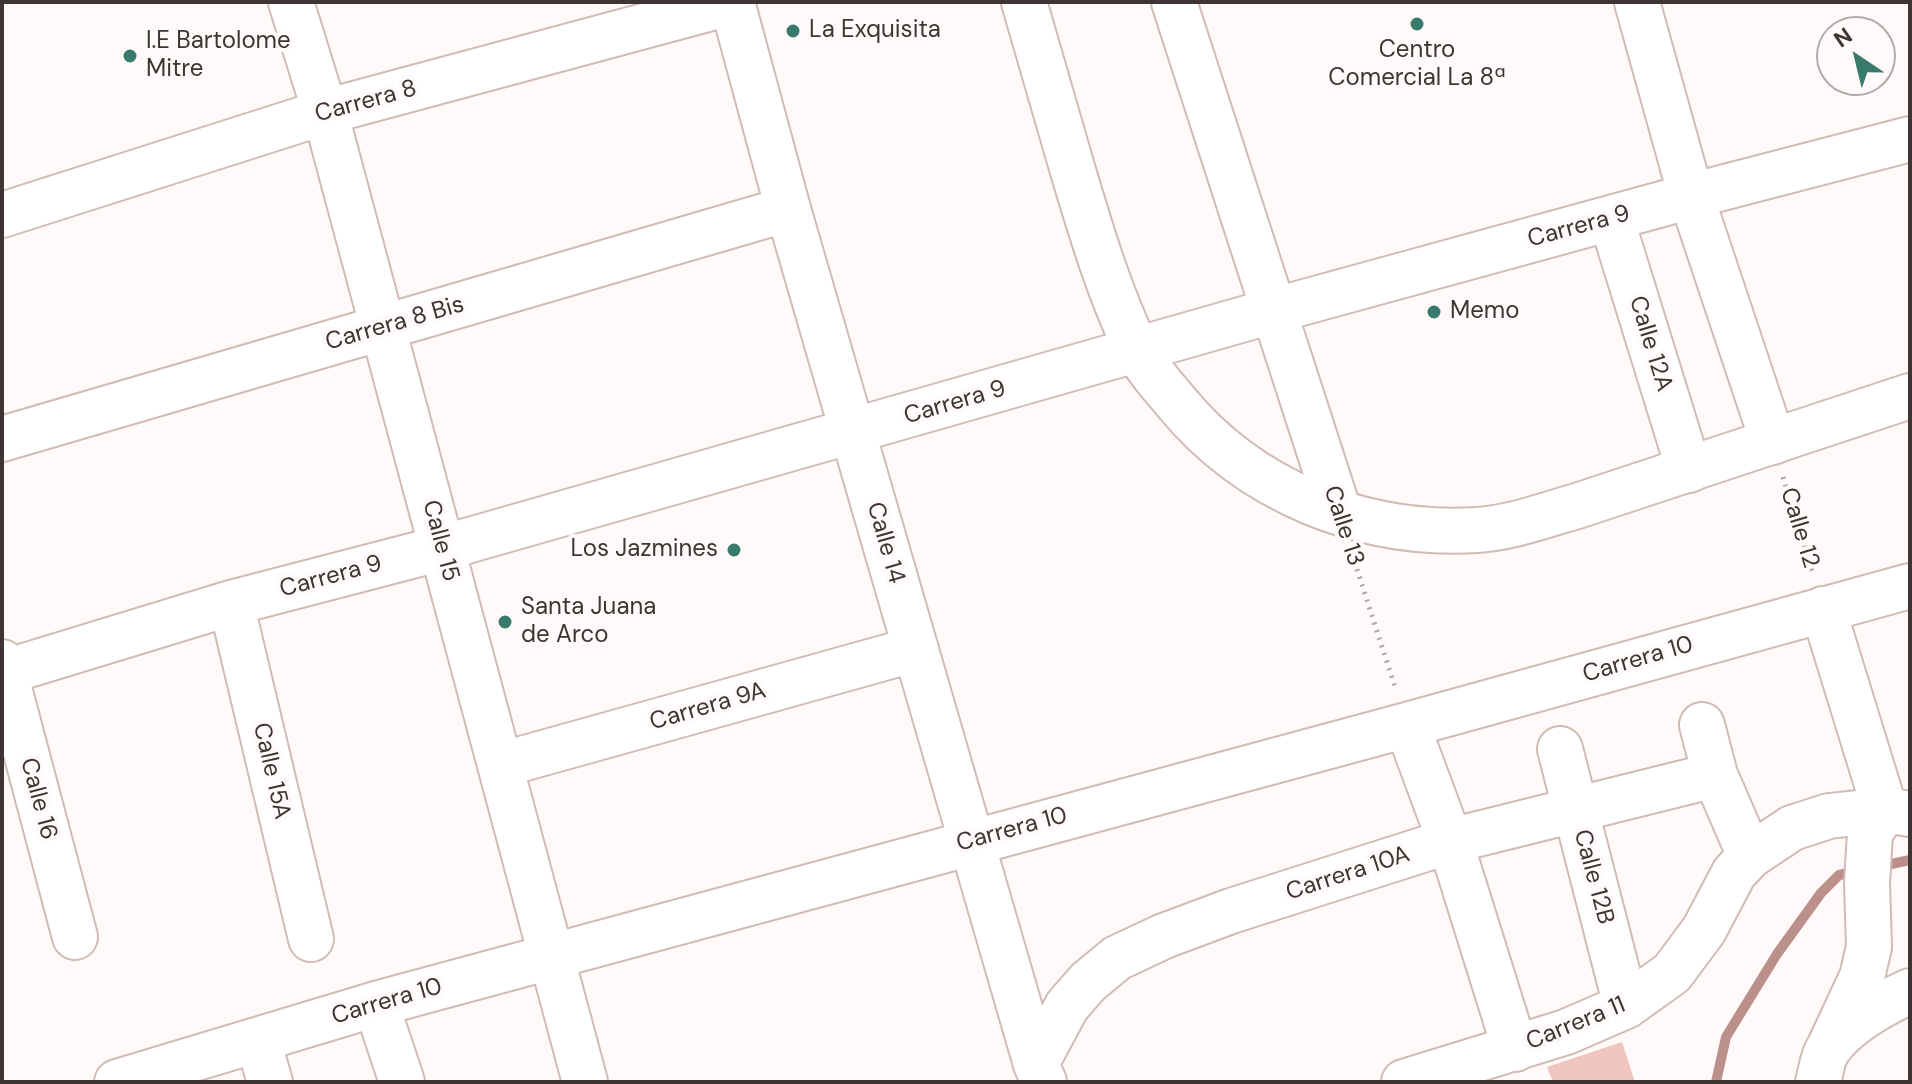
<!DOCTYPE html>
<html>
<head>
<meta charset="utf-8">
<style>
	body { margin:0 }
	#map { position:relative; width:1912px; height:1084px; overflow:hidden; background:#fffaf9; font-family:"DM Sans",sans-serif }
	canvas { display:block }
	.frame { position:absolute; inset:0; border:4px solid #3d3433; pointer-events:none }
	.north { position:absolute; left:1816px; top:16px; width:80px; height:80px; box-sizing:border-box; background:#fffaf9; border:2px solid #b1abaa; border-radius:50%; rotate:325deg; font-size:22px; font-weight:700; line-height:32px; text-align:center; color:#3d3433 }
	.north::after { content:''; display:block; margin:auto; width:28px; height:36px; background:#387b6d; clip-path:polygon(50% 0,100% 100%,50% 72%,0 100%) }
</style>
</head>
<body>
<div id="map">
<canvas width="1912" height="1084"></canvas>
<div class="frame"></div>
<div class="north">N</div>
</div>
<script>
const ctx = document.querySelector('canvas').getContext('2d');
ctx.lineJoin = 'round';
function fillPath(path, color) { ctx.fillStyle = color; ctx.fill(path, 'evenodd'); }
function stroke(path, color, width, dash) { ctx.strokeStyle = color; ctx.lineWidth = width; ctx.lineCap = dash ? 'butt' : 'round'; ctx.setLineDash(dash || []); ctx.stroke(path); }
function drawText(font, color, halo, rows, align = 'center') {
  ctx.font = font + ' "DM Sans",sans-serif'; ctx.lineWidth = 8; ctx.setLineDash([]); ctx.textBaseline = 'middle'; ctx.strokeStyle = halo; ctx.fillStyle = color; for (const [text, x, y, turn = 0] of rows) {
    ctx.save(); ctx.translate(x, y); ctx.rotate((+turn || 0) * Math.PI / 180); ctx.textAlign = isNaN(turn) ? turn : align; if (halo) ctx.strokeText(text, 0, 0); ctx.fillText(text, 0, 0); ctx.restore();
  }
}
const green = new Path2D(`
	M 1622,1042 L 1635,1082 L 1553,1082 L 1547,1067 Z`);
const stream = new Path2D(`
	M 1877,867 L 1910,860
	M 1716,1082 L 1726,1037 L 1777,954 L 1821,893 L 1839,875 L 1857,871`);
const path = new Path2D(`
	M 1783,477 L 1813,575
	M 1352,554 L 1396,690`);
const minor = new Path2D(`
	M 291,2 L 325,112 L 585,1082
	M 732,2 L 788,209 L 1036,1064 L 1044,1082
	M 1174,2 L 1339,512
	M 1637,2 L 1691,196 L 1773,442
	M 2,215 L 325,112 L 733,2
	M 1611,218 L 1689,470
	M 2,439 L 788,209
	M 231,603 L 311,939
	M 1823,609 L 1885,810 L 1870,833 L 1867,883 L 1869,947 L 1862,977 L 1827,1052
	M 2,662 L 75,937
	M 2,673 L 231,603 L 442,548 L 1272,311 L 1691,196 L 1910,139
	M 1407,725 L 1450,841 L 1515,1049
	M 1702,725 L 1715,775 L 1750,856
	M 1560,749 L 1626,1006
	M 500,765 L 916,649
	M 376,1004 L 402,1082
	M 258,1041 L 270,1082
	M 1036,1064 L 1067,1006 L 1088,982 L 1117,958 L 1164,936 L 1231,911 L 1450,841 L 1715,775
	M 117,1082 L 376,1004 L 1407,725 L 1910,586
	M 1404,1082 L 1566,1032 L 1626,1006 L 1672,973 L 1704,930 L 1734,873 L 1750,856 L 1792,828 L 1829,816 L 1885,810 L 1910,814
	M 1818,1082 C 1821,1073 1822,1059 1827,1051 C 1845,1024 1882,1004 1910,991`);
const major = new Path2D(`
	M 1024,2 C 1040,58 1057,115 1073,171 C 1091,231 1109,292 1136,348 C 1146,368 1162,385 1176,402 C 1249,491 1362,537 1477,530 C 1511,528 1545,515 1577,506 L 1910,396`);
const markers = [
	[1417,24,8,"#387b6d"],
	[793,31,8,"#387b6d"],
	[130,56,8,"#387b6d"],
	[1434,312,8,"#387b6d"],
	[734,550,8,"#387b6d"],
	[505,622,8,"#387b6d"]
];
const poiNames = [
	["La Exquisita",809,31],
	["I.E Bartolome",146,42],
	["Mitre",146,70],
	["Centro",1417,51,"center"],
	["Comercial La 8ª",1417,79,"center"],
	["Memo",1450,312],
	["Los Jazmines",718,550,"right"],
	["Santa Juana",521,608],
	["de Arco",521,636]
];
const streetNames = [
	["Carrera 8",366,102,-15],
	["Carrera 9",1579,227,-15],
	["Carrera 8 Bis",395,324,-16],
	["Calle 12A",1650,344,73],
	["Carrera 9",955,403,-16],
	["Calle 13",1343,526,72],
	["Calle 12",1799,528,73],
	["Calle 15",440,541,75],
	["Calle 14",885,543,74],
	["Carrera 9",331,577,-15],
	["Carrera 10",1638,660,-16],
	["Carrera 9A",708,707,-16],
	["Calle 15A",271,771,77],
	["Calle 16",38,799,75],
	["Carrera 10",1012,830,-15],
	["Carrera 10A",1348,874,-18],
	["Calle 12B",1593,877,75],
	["Carrera 10",387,1002,-16],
	["Carrera 11",1576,1024,-22]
];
fillPath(green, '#efc5be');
stroke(stream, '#bc908a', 10);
stroke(minor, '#d1bbb7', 48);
stroke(major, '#d1bbb7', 48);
stroke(path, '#ada7a6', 5, [2, 6]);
stroke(minor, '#fff', 44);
stroke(major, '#fff', 44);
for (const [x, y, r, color] of markers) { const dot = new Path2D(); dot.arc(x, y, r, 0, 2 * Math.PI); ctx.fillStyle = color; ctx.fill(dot); stroke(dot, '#fffaf9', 3); }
drawText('24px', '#3d3433', '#fffaf9', poiNames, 'left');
drawText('24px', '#3d3433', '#fffaf9', streetNames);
</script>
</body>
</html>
